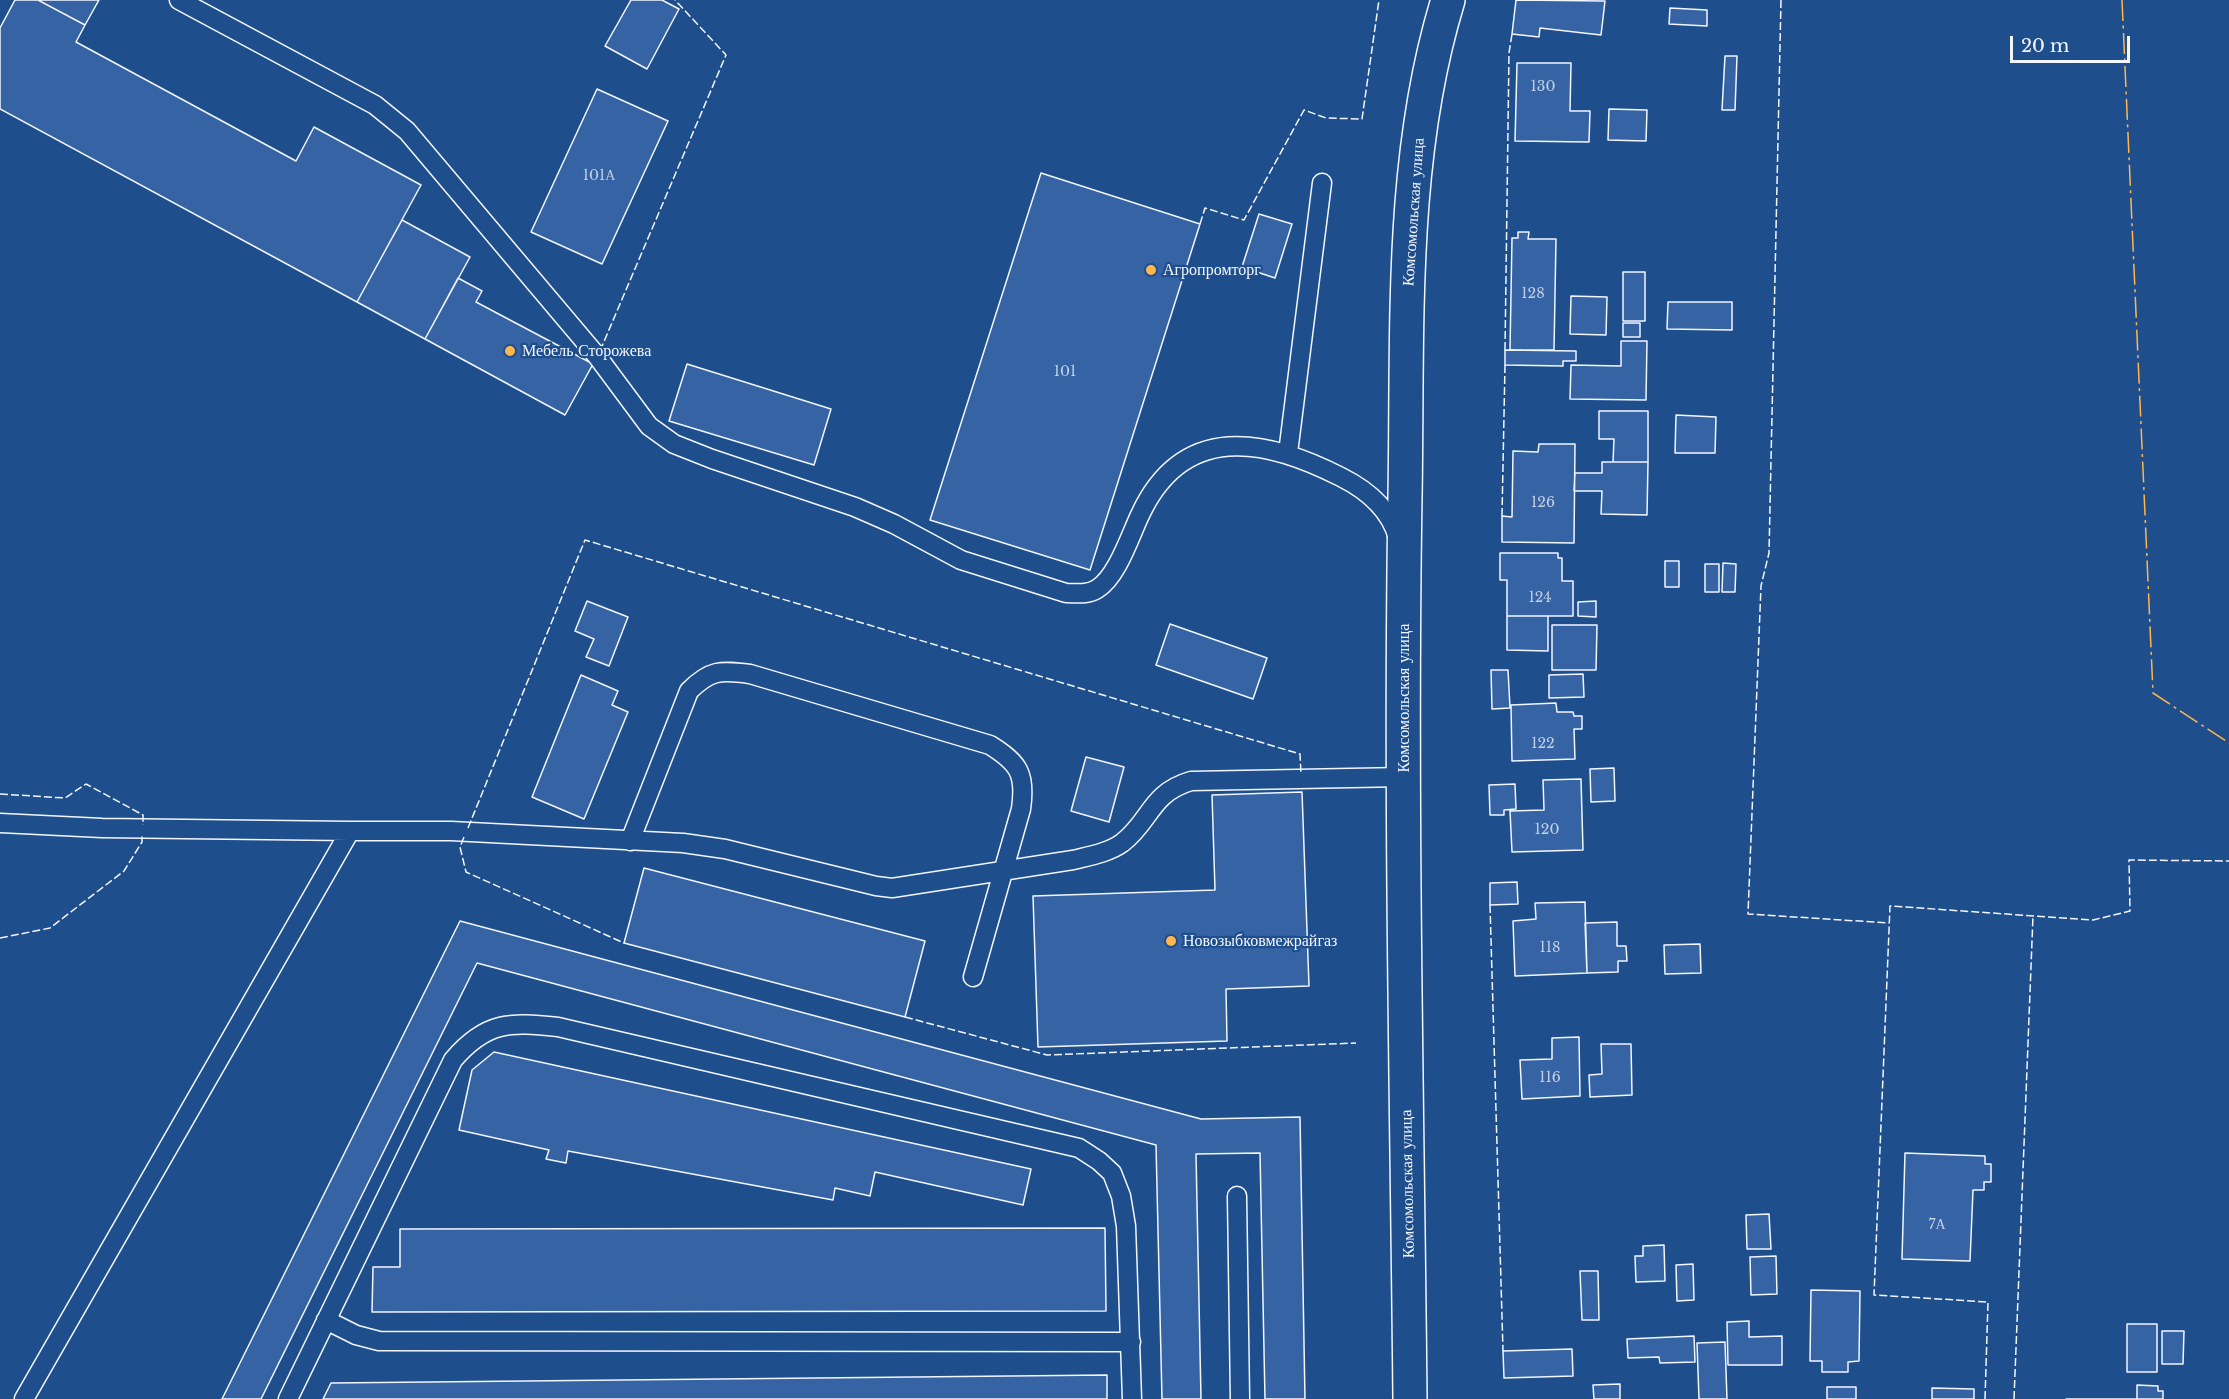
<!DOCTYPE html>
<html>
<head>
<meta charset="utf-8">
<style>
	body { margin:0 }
	#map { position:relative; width:2229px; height:1399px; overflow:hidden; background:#1f4e8c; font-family:"Libre Baskerville",serif }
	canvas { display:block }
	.scale { position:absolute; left:2010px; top:36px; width:120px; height:27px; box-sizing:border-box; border:3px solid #f2f6ff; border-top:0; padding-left:8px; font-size:18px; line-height:21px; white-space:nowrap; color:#f2f6ff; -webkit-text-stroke:4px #1f4e8c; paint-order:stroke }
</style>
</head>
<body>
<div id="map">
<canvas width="2229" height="1399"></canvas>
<div class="scale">20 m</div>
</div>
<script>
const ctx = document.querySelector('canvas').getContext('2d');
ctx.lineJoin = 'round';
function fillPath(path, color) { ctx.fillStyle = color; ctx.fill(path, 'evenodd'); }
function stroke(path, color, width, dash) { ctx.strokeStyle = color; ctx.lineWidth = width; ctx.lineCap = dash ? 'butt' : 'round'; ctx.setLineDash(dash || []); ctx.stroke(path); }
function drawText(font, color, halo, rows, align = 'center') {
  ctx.font = font + ' "Libre Baskerville",serif'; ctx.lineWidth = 4.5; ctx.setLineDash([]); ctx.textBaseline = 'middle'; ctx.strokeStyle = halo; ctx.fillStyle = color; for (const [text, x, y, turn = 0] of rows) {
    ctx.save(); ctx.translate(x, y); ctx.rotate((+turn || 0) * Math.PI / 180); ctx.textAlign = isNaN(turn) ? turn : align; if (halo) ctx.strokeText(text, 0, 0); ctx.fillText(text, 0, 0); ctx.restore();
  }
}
const building = new Path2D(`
	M 15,0 L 38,0 L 85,25 L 76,42 L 296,161 L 314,127 L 421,185 L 357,302 L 0,109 L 0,28 Z
	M 38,0 L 99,0 L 85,25 Z
	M 631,0 L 662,0 L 679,9 L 647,69 L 605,46 Z
	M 1516,0 L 1605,1 L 1601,35 L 1540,28 L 1539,37 L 1512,34 Z
	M 1670,8 L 1707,10 L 1707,26 L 1669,24 Z
	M 1725,56 L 1737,56 L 1735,110 L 1722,110 Z
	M 1517,63 L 1571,63 L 1570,111 L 1590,111 L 1589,142 L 1515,141 Z
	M 597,89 L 668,121 L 602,264 L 531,232 Z
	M 1609,109 L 1647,110 L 1646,141 L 1608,140 Z
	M 1041,173 L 1200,224 L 1090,570 L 930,520 Z
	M 1259,214 L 1292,224 L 1275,278 L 1242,267 Z
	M 402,220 L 470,257 L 425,339 L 357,302 Z
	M 1518,232 L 1529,232 L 1528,239 L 1556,239 L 1554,350 L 1510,350 L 1512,238 L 1518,238 Z
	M 1623,272 L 1645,272 L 1645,321 L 1623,321 Z
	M 458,278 L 482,291 L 476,302 L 593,364 L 565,415 L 425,339 Z
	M 1571,296 L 1607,297 L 1606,335 L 1570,334 Z
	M 1668,302 L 1732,302 L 1732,330 L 1667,329 Z
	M 1623,323 L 1640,323 L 1640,337 L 1623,337 Z
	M 1621,341 L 1647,341 L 1646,400 L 1570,399 L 1571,365 L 1621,366 Z
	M 1505,350 L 1576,351 L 1576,361 L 1563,361 L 1563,366 L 1505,365 Z
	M 687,364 L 831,409 L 814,465 L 669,421 Z
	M 1599,411 L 1648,411 L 1648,462 L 1613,462 L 1614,439 L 1599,439 Z
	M 1676,415 L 1716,417 L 1715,453 L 1675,453 Z
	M 1539,444 L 1575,444 L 1574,543 L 1502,542 L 1502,516 L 1512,517 L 1513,451 L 1538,452 Z
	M 1602,462 L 1648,462 L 1647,515 L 1601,514 L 1602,491 L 1574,491 L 1575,473 L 1602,473 Z
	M 1500,553 L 1558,553 L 1558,558 L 1562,558 L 1562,581 L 1573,581 L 1573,616 L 1507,616 L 1507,580 L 1500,580 Z
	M 1665,561 L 1679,561 L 1679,587 L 1665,587 Z
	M 1723,563 L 1736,564 L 1735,592 L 1722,592 Z
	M 1705,564 L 1719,564 L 1719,592 L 1705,592 Z
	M 587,601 L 628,617 L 609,666 L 586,657 L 594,639 L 575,631 Z
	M 1596,601 L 1596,617 L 1578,616 L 1578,602 Z
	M 1507,616 L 1548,616 L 1548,651 L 1507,650 Z
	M 1170,624 L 1267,658 L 1253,699 L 1156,665 Z
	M 1552,625 L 1597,625 L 1596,670 L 1552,670 Z
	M 1491,670 L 1508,670 L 1510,708 L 1492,709 Z
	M 1583,674 L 1584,697 L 1549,698 L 1549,675 Z
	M 581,675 L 618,691 L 612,705 L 628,712 L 584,819 L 532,797 Z
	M 1556,703 L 1557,712 L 1573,712 L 1574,716 L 1582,716 L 1582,729 L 1574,729 L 1575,759 L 1512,761 L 1511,705 Z
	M 1086,757 L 1124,767 L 1109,822 L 1071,811 Z
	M 1614,768 L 1615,801 L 1591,802 L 1590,769 Z
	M 1581,779 L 1583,850 L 1512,852 L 1510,811 L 1544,810 L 1543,780 Z
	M 1515,784 L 1516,809 L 1504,810 L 1504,815 L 1490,815 L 1489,785 Z
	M 1302,792 L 1309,986 L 1226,989 L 1227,1041 L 1038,1047 L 1033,896 L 1215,890 L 1212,795 Z
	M 644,868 L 925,941 L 905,1017 L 624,943 Z
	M 1517,882 L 1518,904 L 1490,905 L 1490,883 Z
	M 1585,902 L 1587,973 L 1515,976 L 1513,921 L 1536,919 L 1535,903 Z
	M 460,921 L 1201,1119 L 1300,1117 L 1305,1399 L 1265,1399 L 1260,1153 L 1196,1154 L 1201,1399 L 1162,1399 L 1156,1145 L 477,963 L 261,1399 L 222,1399 Z
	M 1617,922 L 1617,946 L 1626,946 L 1627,961 L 1618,961 L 1618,972 L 1587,973 L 1585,923 Z
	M 1700,944 L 1701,973 L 1665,974 L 1664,945 Z
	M 1579,1037 L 1580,1096 L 1522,1099 L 1520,1060 L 1552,1059 L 1552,1038 Z
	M 1601,1044 L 1631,1044 L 1632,1095 L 1590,1097 L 1589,1075 L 1602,1074 Z
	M 494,1052 L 1031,1169 L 1023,1205 L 875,1172 L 870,1196 L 835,1188 L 833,1200 L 568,1151 L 566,1163 L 546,1159 L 549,1150 L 459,1130 L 472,1070 Z
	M 1905,1153 L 1985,1156 L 1985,1164 L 1991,1164 L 1991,1182 L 1984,1182 L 1984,1190 L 1973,1190 L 1970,1261 L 1902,1259 Z
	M 1769,1214 L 1771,1249 L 1747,1249 L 1746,1215 Z
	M 1105,1228 L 1106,1311 L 372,1312 L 373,1267 L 400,1267 L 400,1229 Z
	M 1664,1245 L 1665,1281 L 1636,1282 L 1635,1256 L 1643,1256 L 1643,1246 Z
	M 1776,1256 L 1777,1294 L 1751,1295 L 1750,1257 Z
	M 1693,1264 L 1694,1300 L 1677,1301 L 1676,1265 Z
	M 1580,1271 L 1598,1271 L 1599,1320 L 1582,1320 Z
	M 1811,1290 L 1860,1291 L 1859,1361 L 1848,1362 L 1848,1372 L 1822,1372 L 1822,1361 L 1810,1361 Z
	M 1749,1321 L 1749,1337 L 1782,1336 L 1782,1365 L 1728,1365 L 1727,1322 Z
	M 2127,1324 L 2157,1324 L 2157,1372 L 2127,1372 Z
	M 2162,1331 L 2184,1331 L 2183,1364 L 2162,1364 Z
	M 1694,1336 L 1695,1362 L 1660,1363 L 1659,1357 L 1628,1358 L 1627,1339 Z
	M 1725,1342 L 1727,1399 L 1699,1399 L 1697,1343 Z
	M 1572,1349 L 1573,1376 L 1504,1378 L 1503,1351 Z
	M 1107,1375 L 1107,1399 L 323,1399 L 331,1383 Z
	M 1620,1384 L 1620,1399 L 1594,1399 L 1593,1385 Z
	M 2137,1385 L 2158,1386 L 2158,1391 L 2163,1391 L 2163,1399 L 2066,1399 L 2137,1399 Z
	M 1827,1387 L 1856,1387 L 1856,1399 L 1827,1399 Z
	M 1932,1388 L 1974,1389 L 1974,1399 L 1932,1399 Z`);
const lane = new Path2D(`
	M 179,0 L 375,105 L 407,131 L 597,356 L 649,426 L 674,444 L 712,459 L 855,507 L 894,524 L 961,560 L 1066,593 C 1077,593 1087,595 1097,589 C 1117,577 1130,536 1140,515 C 1183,422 1265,438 1341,477 C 1367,490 1390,509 1398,538
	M 1288,453 L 1322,183
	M 0,823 L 102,828 L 350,831
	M 630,841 L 689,691 C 710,670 720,670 750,674 L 990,745 C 1019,763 1026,774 1021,809 L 973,977
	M 1237,1196 L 1240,1399
	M 326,1320 L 356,1335 L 379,1341 L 1131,1342
	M 24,1399 L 350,831 L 451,831 L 683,843 L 725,849 L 876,886 L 892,888 L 1073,860 C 1089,856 1108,853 1122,843 C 1151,821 1150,793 1191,781 L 1404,777
	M 288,1399 L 453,1060 C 486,1021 510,1022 558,1027 L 1079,1148 L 1099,1161 L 1112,1173 L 1121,1196 L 1126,1226 L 1132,1399`);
const secondary = new Path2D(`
	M 1410,1399 C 1407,1098 1400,797 1405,497 C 1408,331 1399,160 1448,0`);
const fence = new Path2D(`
	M 1781,0 L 1769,553 L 1761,586 L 1748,914 L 1889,923
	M 1200,224 L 1205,208 L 1244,220 L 1304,110 L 1326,118 L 1362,119 L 1379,0
	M 1505,350 L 1509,53 L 1512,34
	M 600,351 L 726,55 L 675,0
	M 1502,516 L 1505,365
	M 0,794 L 65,798 L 86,784 L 143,815 L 143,825
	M 468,828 L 585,540 L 1300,754 L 1301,774
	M 464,837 L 460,847 L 466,872 L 624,943
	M 1490,905 L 1503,1351
	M 0,938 L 50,928 L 124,871 L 142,842 L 142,834
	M 905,1017 L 1047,1055 L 1356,1043
	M 1985,1399 L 1988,1302 L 1874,1295 L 1890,906 L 2093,920 L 2130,911 L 2129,860 L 2229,861
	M 2014,1399 L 2033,916`);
const power = new Path2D(`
	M 2122,0 L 2153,693 L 2229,743`);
const markers = [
	[1151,270,6,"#ffb74d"],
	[510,351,6,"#ffb74d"],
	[1171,941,6,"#ffb74d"]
];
const numberNames = [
	["130",1543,87],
	["101А",599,176],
	["128",1533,294],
	["101",1065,372],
	["126",1543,503],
	["124",1540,598],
	["122",1543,744],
	["120",1547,830],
	["118",1550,948],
	["116",1550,1078],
	["7А",1937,1225]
];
const streetNames = [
	["Комсомольская улица",1414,212,-86],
	["Комсомольская улица",1404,698,-90],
	["Комсомольская улица",1408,1184,-91]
];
const poiNames = [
	["Агропромторг",1163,270],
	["Мебель Сторожева",522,351],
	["Новозыбковмежрайгаз",1183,941]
];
fillPath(building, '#3563a3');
stroke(building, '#f2f6ff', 1.5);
stroke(lane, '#f2f6ff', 21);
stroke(secondary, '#f2f6ff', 36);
stroke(lane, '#1f4e8c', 18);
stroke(secondary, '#1f4e8c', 33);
stroke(fence, '#f2f6ff', 1.5, [8, 3]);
stroke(power, '#ffb74d', 1.5, [21, 4.5, 3, 4.5]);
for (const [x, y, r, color] of markers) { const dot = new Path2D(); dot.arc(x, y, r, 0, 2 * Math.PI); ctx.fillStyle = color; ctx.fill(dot); stroke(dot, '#1f4e8c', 2); }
drawText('14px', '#c3d1e8', null, numberNames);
drawText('16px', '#f2f6ff', '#1f4e8c', streetNames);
drawText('16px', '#f2f6ff', '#1f4e8c', poiNames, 'left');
</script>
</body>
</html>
